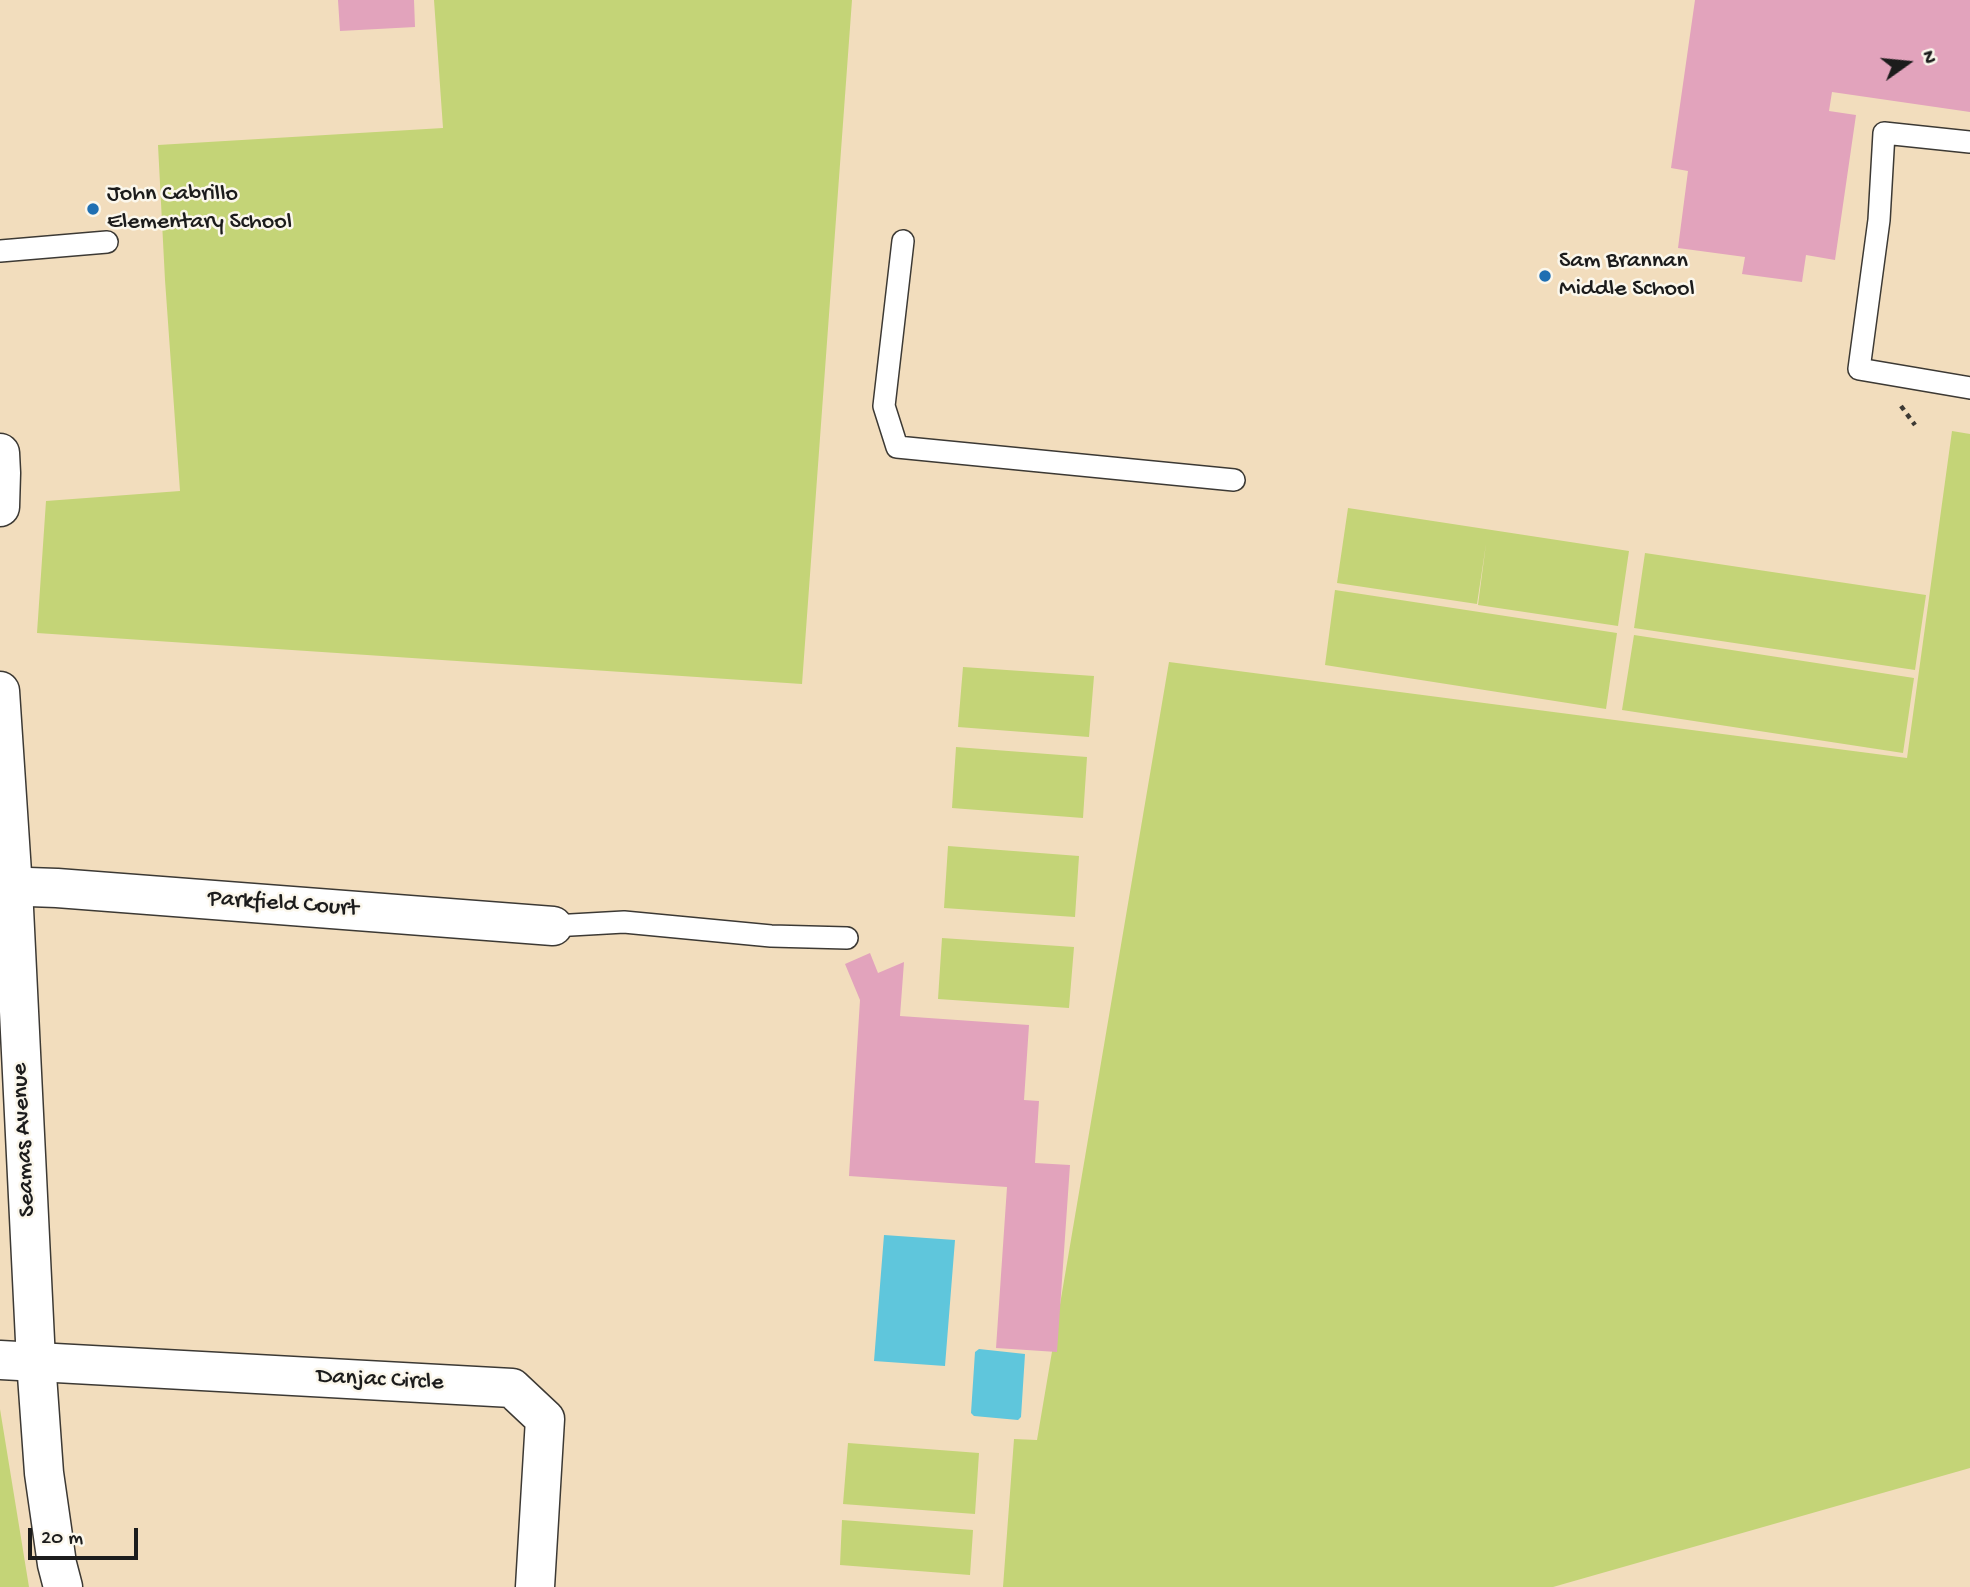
<!DOCTYPE html>
<html>
<head>
<meta charset="utf-8">
<style>
	body { margin:0 }
	#map { position:relative; width:1970px; height:1587px; overflow:hidden; background:#f2ddbd; font-family:"Gochi Hand",sans-serif }
	canvas { display:block }
	.north { position:absolute; left:1872px; top:28px; width:70px; height:70px; -webkit-text-stroke:5px #fbf7ec; paint-order:stroke; rotate:75deg; font-size:19px; font-weight:700; line-height:28px; text-align:center; color:#1c1c1c }
	.north::after { content:''; display:block; margin:auto; width:24px; height:32px; background:#1c1c1c; clip-path:polygon(50% 0,100% 100%,50% 72%,0 100%) }
	.scale { position:absolute; left:28px; top:1528px; width:110px; height:32px; box-sizing:border-box; border:4px solid #1c1c1c; border-top:0; padding-left:9px; font-size:21px; line-height:24px; white-space:nowrap; color:#1c1c1c; -webkit-text-stroke:5px #fbf7ec; paint-order:stroke }
</style>
</head>
<body>
<div id="map">
<canvas width="1970" height="1587"></canvas>
<div class="north">N</div>
<div class="scale">20 m</div>
</div>
<script>
const ctx = document.querySelector('canvas').getContext('2d');
ctx.lineJoin = 'round';
function fillPath(path, color) { ctx.fillStyle = color; ctx.fill(path, 'evenodd'); }
function stroke(path, color, width, dash) { ctx.strokeStyle = color; ctx.lineWidth = width; ctx.lineCap = dash ? 'butt' : 'round'; ctx.setLineDash(dash || []); ctx.stroke(path); }
function drawText(font, color, halo, rows, align = 'center') {
  ctx.font = font + ' "Gochi Hand",sans-serif'; ctx.lineWidth = 5; ctx.setLineDash([]); ctx.textBaseline = 'middle'; ctx.strokeStyle = halo; ctx.fillStyle = color; for (const [text, x, y, turn = 0] of rows) {
    ctx.save(); ctx.translate(x, y); ctx.rotate((+turn || 0) * Math.PI / 180); ctx.textAlign = isNaN(turn) ? turn : align; if (halo) ctx.strokeText(text, 0, 0); ctx.fillText(text, 0, 0); ctx.restore();
  }
}
const green = new Path2D(`
	M 434,0 L 852,0 L 802,684 L 37,633 L 46,501 L 180,491 L 165,280 L 158,145 L 443,128 Z
	M 1952,431 L 1970,434 L 1970,1468 L 1553,1587 L 1003,1587 L 1014,1439 L 1037,1440 L 1169,662 L 1907,758 Z
	M 1348,508 L 1629,551 L 1618,626 L 1478,605 L 1486,544 L 1477,604 L 1337,583 Z
	M 1645,553 L 1926,595 L 1915,670 L 1634,628 Z
	M 1335,590 L 1617,633 L 1606,709 L 1325,665 Z
	M 1634,635 L 1914,678 L 1903,753 L 1622,710 Z
	M 963,667 L 1094,676 L 1089,737 L 958,727 Z
	M 956,747 L 1087,757 L 1083,818 L 952,808 Z
	M 948,846 L 1079,856 L 1075,917 L 944,908 Z
	M 942,938 L 1074,947 L 1069,1008 L 938,999 Z
	M 0,1409 L 29,1587 L 0,1587 Z
	M 848,1443 L 979,1453 L 975,1514 L 843,1504 Z
	M 842,1520 L 973,1530 L 970,1575 L 840,1565 Z`);
const water = new Path2D(`
	M 884,1235 L 955,1240 L 945,1366 L 874,1361 Z
	M 979,1349 L 1025,1354 L 1021,1417 L 1018,1420 L 974,1416 L 971,1413 L 975,1352 Z`);
const building = new Path2D(`
	M 338,0 L 414,0 L 415,27 L 340,31 Z
	M 1695,0 L 1970,0 L 1970,112 L 1832,92 L 1829,111 L 1856,115 L 1835,260 L 1806,255 L 1802,282 L 1742,274 L 1745,257 L 1678,248 L 1688,171 L 1671,168 Z
	M 870,953 L 878,973 L 904,962 L 900,1016 L 1029,1025 L 1024,1100 L 1039,1101 L 1035,1163 L 1070,1165 L 1057,1352 L 996,1348 L 1007,1187 L 849,1176 L 860,1000 L 845,964 Z`);
const path = new Path2D(`
	M 1901,406 L 1915,425`);
const service = new Path2D(`
	M 1970,142 L 1884,133 L 1879,220 L 1859,369 L 1970,388
	M 903,241 L 884,406 L 897,447 L 1234,480
	M 0,251 L 107,242
	M 553,926 L 624,922 L 771,936 L 847,938`);
const minor = new Path2D(`
	M 0,886 L 57,888 L 553,926
	M 0,1360 L 512,1388 L 545,1419 L 535,1587`);
const secondary = new Path2D(`
	M 0,453 L 1,473 L 0,507
	M 0,691 L 13,888 L 36,1361 L 44,1473 L 57,1564 L 63,1587`);
const markers = [
	[93,209,7,"#1f6fb2"],
	[1545,276,7,"#1f6fb2"]
];
const poiNames = [
	["John Cabrillo",107,195],
	["Elementary School",107,223],
	["Sam Brannan",1559,262],
	["Middle School",1559,290]
];
const streetNames = [
	["Parkfield Court",283,905,4],
	["Seamas Avenue",25,1140,-93],
	["Danjac Circle",380,1381,3]
];
fillPath(green, '#c4d477');
fillPath(water, '#5fc6dc');
fillPath(building, '#e2a3bc');
stroke(service, '#3c3934', 24);
stroke(minor, '#3c3934', 41);
stroke(secondary, '#3c3934', 41);
stroke(path, '#3c3934', 4.5, [5, 5]);
stroke(service, '#fff', 21);
stroke(minor, '#fff', 38);
stroke(secondary, '#fff', 38);
for (const [x, y, r, color] of markers) { const dot = new Path2D(); dot.arc(x, y, r, 0, 2 * Math.PI); ctx.fillStyle = color; ctx.fill(dot); stroke(dot, '#fbf7ec', 2.5); }
drawText('24px', '#1c1c1c', '#fbf7ec', poiNames, 'left');
drawText('24px', '#1c1c1c', '#fbf7ec', streetNames);
</script>
</body>
</html>
